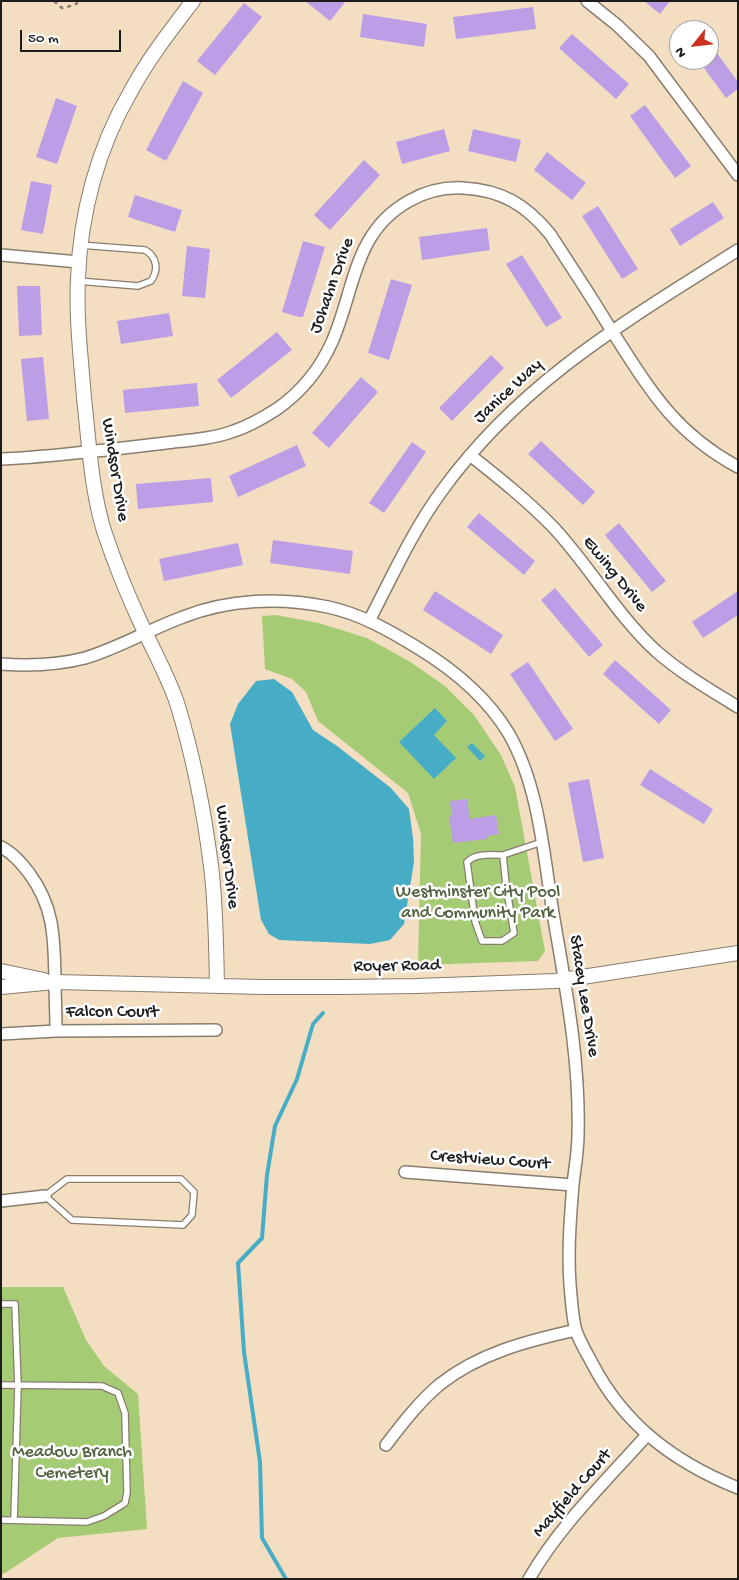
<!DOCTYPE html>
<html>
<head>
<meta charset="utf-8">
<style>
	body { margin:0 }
	#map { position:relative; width:739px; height:1580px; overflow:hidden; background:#f4dec1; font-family:"Gochi Hand",sans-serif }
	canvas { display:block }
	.frame { position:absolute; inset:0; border:2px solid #1c1c1c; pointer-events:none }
	.north { position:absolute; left:669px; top:20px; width:50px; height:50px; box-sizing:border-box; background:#fff; border:1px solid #a4a4a4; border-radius:50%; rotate:241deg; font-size:14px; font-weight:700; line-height:20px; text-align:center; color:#1c1c1c }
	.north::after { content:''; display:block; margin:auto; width:18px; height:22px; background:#c8321e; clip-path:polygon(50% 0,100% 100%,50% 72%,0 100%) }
	.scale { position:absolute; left:20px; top:30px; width:101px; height:22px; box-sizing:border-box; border:2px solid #1c1c1c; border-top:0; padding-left:6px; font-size:15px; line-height:18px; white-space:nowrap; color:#1c1c1c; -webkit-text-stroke:4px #fff; paint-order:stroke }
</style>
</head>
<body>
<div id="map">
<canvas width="739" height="1580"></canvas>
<div class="frame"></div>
<div class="north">N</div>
<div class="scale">50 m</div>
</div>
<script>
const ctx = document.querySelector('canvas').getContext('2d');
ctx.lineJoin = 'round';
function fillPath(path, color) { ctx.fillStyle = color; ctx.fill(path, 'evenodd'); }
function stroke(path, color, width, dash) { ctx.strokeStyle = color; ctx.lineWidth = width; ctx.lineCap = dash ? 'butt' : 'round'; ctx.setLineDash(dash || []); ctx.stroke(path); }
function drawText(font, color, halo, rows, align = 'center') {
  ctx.font = font + ' "Gochi Hand",sans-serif'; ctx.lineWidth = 5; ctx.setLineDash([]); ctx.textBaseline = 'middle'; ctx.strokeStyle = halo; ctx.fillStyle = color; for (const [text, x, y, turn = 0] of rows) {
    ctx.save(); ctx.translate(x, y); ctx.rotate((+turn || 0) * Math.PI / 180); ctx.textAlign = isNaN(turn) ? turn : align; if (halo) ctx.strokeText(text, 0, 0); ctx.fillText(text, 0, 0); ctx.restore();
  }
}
const green = new Path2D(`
	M 276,615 L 319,623 L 367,638 L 409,661 L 445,686 L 474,715 L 501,755 L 515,787 L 545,951 L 538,961 L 418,965 L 421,834 L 408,793 L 318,721 L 306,692 L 292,679 L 265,669 L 262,616 Z
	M 1,1287 L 63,1287 L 86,1340 L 104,1366 L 138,1394 L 147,1529 L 58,1538 L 5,1573 L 1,1574 Z`);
const water = new Path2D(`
	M 274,679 L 292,692 L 313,730 L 337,746 L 391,788 L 409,809 L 413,838 L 414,862 L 404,924 L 390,940 L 370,944 L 279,940 L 269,934 L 261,920 L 230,724 L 238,704 L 256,681 Z
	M 435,708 L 447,721 L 434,735 L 456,758 L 434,779 L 399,742 Z
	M 472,743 L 485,756 L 480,761 L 467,747 Z`);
const stream = new Path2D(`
	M 286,1579 L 262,1538 L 260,1462 L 244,1352 L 238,1263 L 262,1238 L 267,1175 L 275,1126 L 297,1079 L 313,1024 L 323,1013`);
const building = new Path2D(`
	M 305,1 L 346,1 L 330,21 Z
	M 644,1 L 670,1 L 660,14 Z
	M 244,3 L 262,17 L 215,75 L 197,61 Z
	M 533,7 L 536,29 L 456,39 L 453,17 Z
	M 363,14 L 427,24 L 424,47 L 360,37 Z
	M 572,34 L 629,84 L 616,99 L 559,48 Z
	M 709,42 L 738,82 L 738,89 L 726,98 L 698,60 L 709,60 Z
	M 183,81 L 203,93 L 166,161 L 146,150 Z
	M 56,98 L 77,106 L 57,164 L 36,157 Z
	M 645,105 L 691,166 L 675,178 L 630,116 Z
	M 444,129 L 450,151 L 402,164 L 396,142 Z
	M 473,129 L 521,140 L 516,162 L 468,151 Z
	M 547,152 L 586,183 L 572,200 L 534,170 Z
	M 364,160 L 380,175 L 330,230 L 314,215 Z
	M 31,181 L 52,185 L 43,234 L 21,230 Z
	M 135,195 L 182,210 L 175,232 L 128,217 Z
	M 713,202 L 724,218 L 680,246 L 670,229 Z
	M 598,206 L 638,269 L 622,279 L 582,216 Z
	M 487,228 L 490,250 L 422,260 L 419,237 Z
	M 303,241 L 325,247 L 303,317 L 299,317 L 282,312 Z
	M 187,246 L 210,249 L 205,298 L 182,296 Z
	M 522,255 L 562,318 L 546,327 L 506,264 Z
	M 391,279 L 412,285 L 389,360 L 368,353 Z
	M 17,286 L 40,286 L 42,335 L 19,336 Z
	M 169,313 L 173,336 L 121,344 L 117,321 Z
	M 277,332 L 292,350 L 231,398 L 217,380 Z
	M 491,355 L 504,368 L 452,421 L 439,408 Z
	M 43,357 L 49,419 L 27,421 L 21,359 Z
	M 361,377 L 378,392 L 329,448 L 312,433 Z
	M 197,383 L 199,406 L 125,413 L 123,390 Z
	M 541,441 L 595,492 L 583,505 L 528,454 Z
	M 412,442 L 426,452 L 384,513 L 369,503 Z
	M 297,445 L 306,466 L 238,497 L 229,476 Z
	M 211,478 L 213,502 L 138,509 L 136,484 Z
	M 479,513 L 535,561 L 524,575 L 467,527 Z
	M 619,523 L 666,581 L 652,592 L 605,535 Z
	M 273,540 L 353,551 L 350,574 L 270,563 Z
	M 238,543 L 243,565 L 164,581 L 159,559 Z
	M 555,588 L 603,645 L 589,657 L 541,600 Z
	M 435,591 L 503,635 L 491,654 L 423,610 Z
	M 738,591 L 738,615 L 703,638 L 692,622 Z
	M 615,660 L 671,710 L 659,724 L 603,674 Z
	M 528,662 L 573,729 L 555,741 L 510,674 Z
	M 650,769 L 713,809 L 704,824 L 640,785 Z
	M 589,779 L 604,858 L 583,862 L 568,783 Z
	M 467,799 L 470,819 L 496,815 L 499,834 L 487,836 L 487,839 L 453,843 L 449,816 L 452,816 L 450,801 Z`);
const path = new Path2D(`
	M 54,1 L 62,8 L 75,5 L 79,1`);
const service = new Path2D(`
	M 78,281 L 138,286 L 151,281 C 159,270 157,257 145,250 L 80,245
	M 503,855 C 491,855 476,853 467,862 L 475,921 L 482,941 L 502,941 L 514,933 L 506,885 L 503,855 L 542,842
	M 67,1179 L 181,1179 L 194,1192 L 192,1215 L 183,1225 L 72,1220 L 45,1196 Z
	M 1,1304 L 15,1304 L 18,1386 L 14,1520
	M 1,1385 L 102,1386 L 118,1393 L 125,1413 L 127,1492 L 125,1503 L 104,1516 L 87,1522 L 1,1520`);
const minor = new Path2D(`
	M 587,1 L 617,25 L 649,56 L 738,175
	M 1,255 L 79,262
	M 470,455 C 499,478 528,501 554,528 C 590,567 617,615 656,651 C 681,673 710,690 738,707
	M 1,459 C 36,458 72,453 107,450 C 129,447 152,445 174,442 C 194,440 215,438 234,431 C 249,426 263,418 277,409 C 301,392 320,369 332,342 C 355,290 353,232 409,201 C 425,192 445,187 463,188 C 502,190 526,205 550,234 C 570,265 591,296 610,328 C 649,388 672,431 738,467
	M 369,621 C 392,577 412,532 441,492 C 520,382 626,321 738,250
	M 1,664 C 29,666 58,665 85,658 C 119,648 150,629 183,617 C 228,599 281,597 328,607 C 361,614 390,631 418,648 C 454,670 487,697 509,734 C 541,790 544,863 555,925 C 567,995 580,1063 578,1135 C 578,1151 575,1167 573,1184 C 570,1221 567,1258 571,1296 C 572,1308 573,1320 576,1331 C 580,1342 586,1352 592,1363 C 624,1425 674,1462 738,1488
	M 1,847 C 13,853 21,863 29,873 C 55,908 54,939 55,980 C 55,997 56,1014 56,1031
	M 1,1034 L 56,1031 L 216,1030
	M 405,1172 L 573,1185
	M 1,1201 L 45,1196
	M 386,1445 C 402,1424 419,1402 439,1385 C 479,1353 527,1341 576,1330
	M 529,1579 C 559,1526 607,1480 647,1435`);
const tertiary = new Path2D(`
	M 193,1 C 171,30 148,59 131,91 C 98,147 80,214 78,279 C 76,319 81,358 84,398 C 89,442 91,488 104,531 C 115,564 128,596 143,628 C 155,653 168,677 177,703 C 193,755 204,811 211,866 C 216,905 216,945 217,985
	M 1,971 L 44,980
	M 1,987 L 55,982 L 264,987 L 340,987 L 417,986 L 556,981 L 738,953`);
const streetNames = [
	["Johahn Drive",333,286,-70],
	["Janice Way",509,392,-43],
	["Windsor Drive",114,470,81],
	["Ewing Drive",614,575,51],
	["Windsor Drive",226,857,83],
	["Royer Road",397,967,-1],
	["Stacey Lee Drive",583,996,81],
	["Falcon Court",112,1013],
	["Crestview Court",490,1161,4],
	["Mayfield Court",573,1494,-49]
];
const parkNames = [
	["Westminster City Pool",478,893],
	["and Community Park",478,914],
	["Meadow Branch",72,1453],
	["Cemetery",72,1474]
];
fillPath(green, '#a5cb75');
fillPath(water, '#47adc6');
stroke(stream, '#47adc6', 4);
fillPath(building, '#bc9ee6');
stroke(service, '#887d6e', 8);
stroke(minor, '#887d6e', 14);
stroke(tertiary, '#887d6e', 16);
stroke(path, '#887d6e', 2.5, [4, 4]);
stroke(service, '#fff', 5.5);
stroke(minor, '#fff', 11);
stroke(tertiary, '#fff', 14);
drawText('18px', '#1c1c1c', '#fff', streetNames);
drawText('18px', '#536240', '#fff', parkNames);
</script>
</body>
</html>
